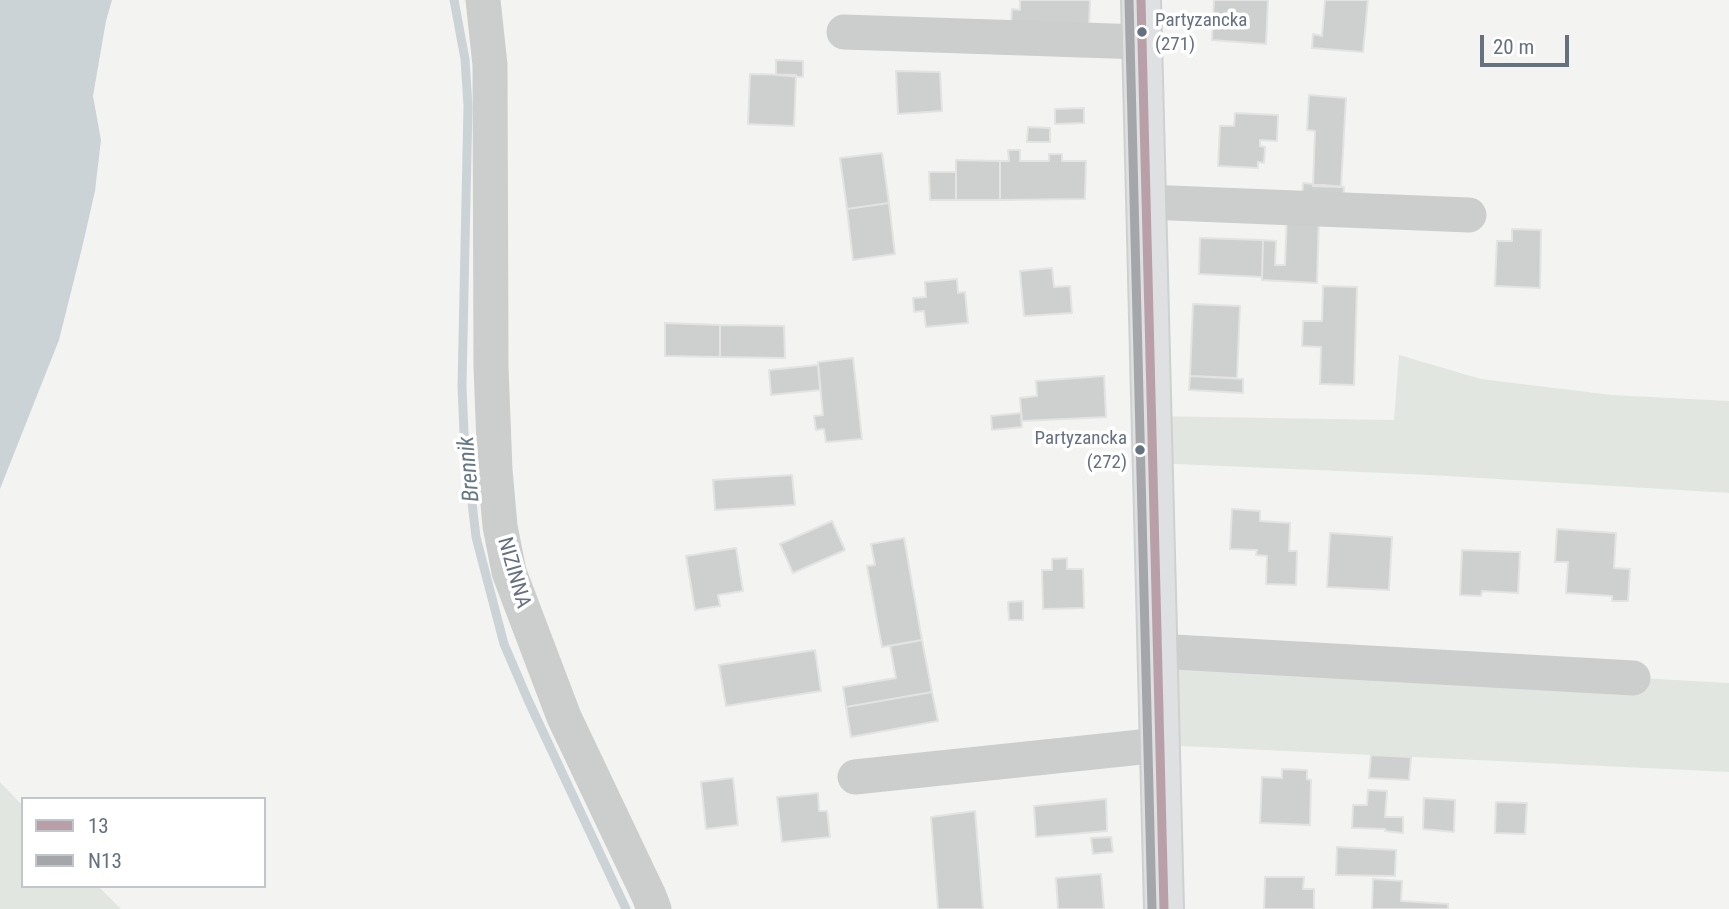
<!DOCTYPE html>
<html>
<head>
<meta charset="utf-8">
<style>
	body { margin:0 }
	#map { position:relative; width:1729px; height:909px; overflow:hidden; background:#f3f4f2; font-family:"Roboto Condensed",sans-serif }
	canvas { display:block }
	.legend { position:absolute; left:21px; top:797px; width:245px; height:91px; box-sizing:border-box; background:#fff; border:2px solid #c1c6cd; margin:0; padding:9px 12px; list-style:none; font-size:21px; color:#657081 }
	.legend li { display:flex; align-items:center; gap:14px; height:35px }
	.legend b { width:35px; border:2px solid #c1c6cd }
	.scale { position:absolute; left:1480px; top:35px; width:89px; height:32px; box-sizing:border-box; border:4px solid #657081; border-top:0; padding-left:9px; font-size:21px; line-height:24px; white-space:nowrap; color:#657081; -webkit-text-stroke:5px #fff; paint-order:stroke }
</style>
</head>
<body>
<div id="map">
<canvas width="1729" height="909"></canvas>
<ul class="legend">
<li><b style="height:9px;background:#b89fa8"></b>13</li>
<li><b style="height:9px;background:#a4a6aa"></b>N13</li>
</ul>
<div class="scale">20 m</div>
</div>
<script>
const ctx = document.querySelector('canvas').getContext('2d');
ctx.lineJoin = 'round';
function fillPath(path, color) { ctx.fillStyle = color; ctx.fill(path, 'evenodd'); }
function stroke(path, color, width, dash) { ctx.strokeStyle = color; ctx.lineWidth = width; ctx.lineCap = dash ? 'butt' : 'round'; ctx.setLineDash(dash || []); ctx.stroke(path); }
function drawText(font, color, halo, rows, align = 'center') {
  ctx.font = font + ' "Roboto Condensed",sans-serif'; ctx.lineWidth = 7; ctx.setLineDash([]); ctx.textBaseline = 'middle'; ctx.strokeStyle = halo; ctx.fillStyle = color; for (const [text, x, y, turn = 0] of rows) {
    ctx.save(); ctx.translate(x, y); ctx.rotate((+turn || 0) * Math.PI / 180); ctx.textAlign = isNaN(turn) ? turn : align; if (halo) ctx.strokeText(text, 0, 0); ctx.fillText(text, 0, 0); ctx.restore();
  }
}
const green = new Path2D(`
	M 1399,355 L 1481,379 L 1612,395 L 1729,401 L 1729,493 L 1430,475 L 1153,463 L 1151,416 L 1394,420 Z
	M 1157,651 L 1729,683 L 1729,772 L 1160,745 Z
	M 0,782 L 23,806 L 23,886 L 98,886 L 121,909 L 0,909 Z`);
const water = new Path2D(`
	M 0,0 L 112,0 L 106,21 L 93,96 L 101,140 L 95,191 L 82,248 L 59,340 L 0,489 Z`);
const stream = new Path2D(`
	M 454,0 L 465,59 L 468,106 L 462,386 L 464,433 L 476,537 L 504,644 L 528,700 L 626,909`);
const building = new Path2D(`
	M 1020,0 L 1090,0 L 1089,26 L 1011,24 L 1012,9 L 1020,10 Z
	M 1214,0 L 1268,0 L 1266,44 L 1212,40 Z
	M 1325,0 L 1368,0 L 1363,52 L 1312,48 L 1313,34 L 1322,36 Z
	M 776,60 L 803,61 L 803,77 L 776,75 Z
	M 896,71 L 940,72 L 942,111 L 898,114 Z
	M 750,74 L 796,75 L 794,126 L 748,124 Z
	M 1309,95 L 1346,98 L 1341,187 L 1313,186 L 1315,131 L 1307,130 Z
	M 1084,108 L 1084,123 L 1055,124 L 1055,109 Z
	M 1235,113 L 1278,115 L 1277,141 L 1260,140 L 1260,146 L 1265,147 L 1264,163 L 1258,162 L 1258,168 L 1218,166 L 1220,126 L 1234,126 Z
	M 1028,127 L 1050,128 L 1050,142 L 1027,142 Z
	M 1008,150 L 1020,150 L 1020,161 L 1049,161 L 1049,154 L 1062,154 L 1062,161 L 1086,161 L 1085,199 L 1000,200 L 1000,161 L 1009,161 Z
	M 882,153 L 889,203 L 847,209 L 840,158 Z
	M 956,160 L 1000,161 L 1000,200 L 956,200 Z
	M 929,172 L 956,172 L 956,200 L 930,200 Z
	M 1303,183 L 1344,187 L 1343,201 L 1302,200 Z
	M 889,203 L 895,254 L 853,260 L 847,209 Z
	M 1287,215 L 1319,216 L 1317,283 L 1262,280 L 1263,240 L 1276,241 L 1275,265 L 1285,265 Z
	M 1512,229 L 1541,230 L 1540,288 L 1495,286 L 1497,241 L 1512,241 Z
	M 1200,238 L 1263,240 L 1262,277 L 1199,274 Z
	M 1052,268 L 1054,287 L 1070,286 L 1072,313 L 1024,316 L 1020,271 Z
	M 957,279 L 958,293 L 965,292 L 968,323 L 926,327 L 924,311 L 914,312 L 913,298 L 926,297 L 925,282 Z
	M 1323,286 L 1357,287 L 1354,385 L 1320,384 L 1321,347 L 1302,346 L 1303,321 L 1322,321 Z
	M 1193,304 L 1240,306 L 1237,378 L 1190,376 Z
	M 665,323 L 720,325 L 720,357 L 665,356 Z
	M 720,325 L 784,326 L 785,358 L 720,357 Z
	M 853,358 L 862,439 L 826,442 L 824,429 L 816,430 L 814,416 L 823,415 L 818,362 Z
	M 818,365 L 820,390 L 771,395 L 769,370 Z
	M 1104,376 L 1106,417 L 1022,421 L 1020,398 L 1037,396 L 1036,381 Z
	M 1190,376 L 1243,379 L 1243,393 L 1189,390 Z
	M 1021,413 L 1022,427 L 992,430 L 991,416 Z
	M 792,475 L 795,505 L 715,510 L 713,480 Z
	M 1232,509 L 1260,511 L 1260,521 L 1290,523 L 1289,551 L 1297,551 L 1296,585 L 1266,584 L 1267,556 L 1256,555 L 1257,550 L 1230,549 Z
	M 832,521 L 845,550 L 793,573 L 780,544 Z
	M 1557,529 L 1616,533 L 1614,568 L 1630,569 L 1628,601 L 1612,601 L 1612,596 L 1566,593 L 1568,562 L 1555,562 Z
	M 1330,533 L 1392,537 L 1389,590 L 1327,587 Z
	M 904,538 L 922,640 L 882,647 L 867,566 L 875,565 L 871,544 Z
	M 736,548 L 743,591 L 718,595 L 720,606 L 695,610 L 686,556 Z
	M 1462,550 L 1520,552 L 1518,593 L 1482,591 L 1481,596 L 1460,595 Z
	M 1067,558 L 1067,569 L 1083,569 L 1084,608 L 1043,609 L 1042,570 L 1052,570 L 1052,559 Z
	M 1023,601 L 1023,620 L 1009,620 L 1008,602 Z
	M 922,640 L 932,692 L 846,707 L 843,687 L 896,678 L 890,646 Z
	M 815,650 L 821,691 L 726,706 L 719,665 Z
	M 932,692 L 938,721 L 851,737 L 846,707 Z
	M 1371,755 L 1411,757 L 1409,780 L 1369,778 Z
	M 1282,769 L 1307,770 L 1307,779 L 1311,780 L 1310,825 L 1260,823 L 1262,777 L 1282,778 Z
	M 733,778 L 738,825 L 706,829 L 701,782 Z
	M 1368,790 L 1387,791 L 1385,817 L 1403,817 L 1403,833 L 1385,831 L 1385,829 L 1352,828 L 1353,805 L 1367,805 Z
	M 818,793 L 819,811 L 827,811 L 830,837 L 782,842 L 777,797 Z
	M 1424,798 L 1455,800 L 1454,832 L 1423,829 Z
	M 1106,799 L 1107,831 L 1036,837 L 1034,806 Z
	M 1496,802 L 1527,803 L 1525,834 L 1495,833 Z
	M 975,811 L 983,909 L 938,909 L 931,817 Z
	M 1111,837 L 1113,852 L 1093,854 L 1091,838 Z
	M 1337,847 L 1396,850 L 1395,876 L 1336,875 Z
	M 1101,874 L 1104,909 L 1058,909 L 1056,878 Z
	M 1265,877 L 1304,877 L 1303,889 L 1314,889 L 1314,909 L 1264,909 Z
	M 1373,879 L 1402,881 L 1401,901 L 1448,904 L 1448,909 L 1372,909 Z`);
const minor = new Path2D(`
	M 483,0 L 490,65 L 491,367 L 495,470 L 500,526 L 509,572 L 564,717 L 649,896 L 654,909
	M 844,32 L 1142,42
	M 1146,202 L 1469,215
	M 1157,651 L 1633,678
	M 855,777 L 1160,745`);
const secondary = new Path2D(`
	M 1141,0 L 1164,909`);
const bus1 = new Path2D(`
	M 1141,0 L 1164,909`);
const bus2 = new Path2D(`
	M 1129,0 L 1152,909`);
const markers = [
	[1142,32,6,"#657081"],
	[1140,450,6,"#657081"]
];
const busNames = [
	["Partyzancka",1155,21],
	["(271)",1155,45],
	["Partyzancka",1127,439,"right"],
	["(272)",1127,463,"right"]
];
const streetNames = [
	["NIZINNA",513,573,74]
];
const waterNames = [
	["Brennik",470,469,-95]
];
fillPath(green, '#e2e6e0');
fillPath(water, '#ccd3d7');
stroke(stream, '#ccd3d7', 9);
fillPath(building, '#cecfcf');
stroke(building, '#e2e3e2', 2);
stroke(secondary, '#cfd0d0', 42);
stroke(minor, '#cccdcd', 35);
stroke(secondary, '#dfe0e1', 38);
stroke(bus1, '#b89fa8', 9);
stroke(bus2, '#a4a6aa', 9);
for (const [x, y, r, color] of markers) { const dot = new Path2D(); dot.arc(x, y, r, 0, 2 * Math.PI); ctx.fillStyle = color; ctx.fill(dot); stroke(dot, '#fff', 2.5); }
drawText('19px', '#657081', '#fff', busNames, 'left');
drawText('21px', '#657081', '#fff', streetNames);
drawText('italic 23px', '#657885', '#fff', waterNames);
</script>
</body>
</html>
